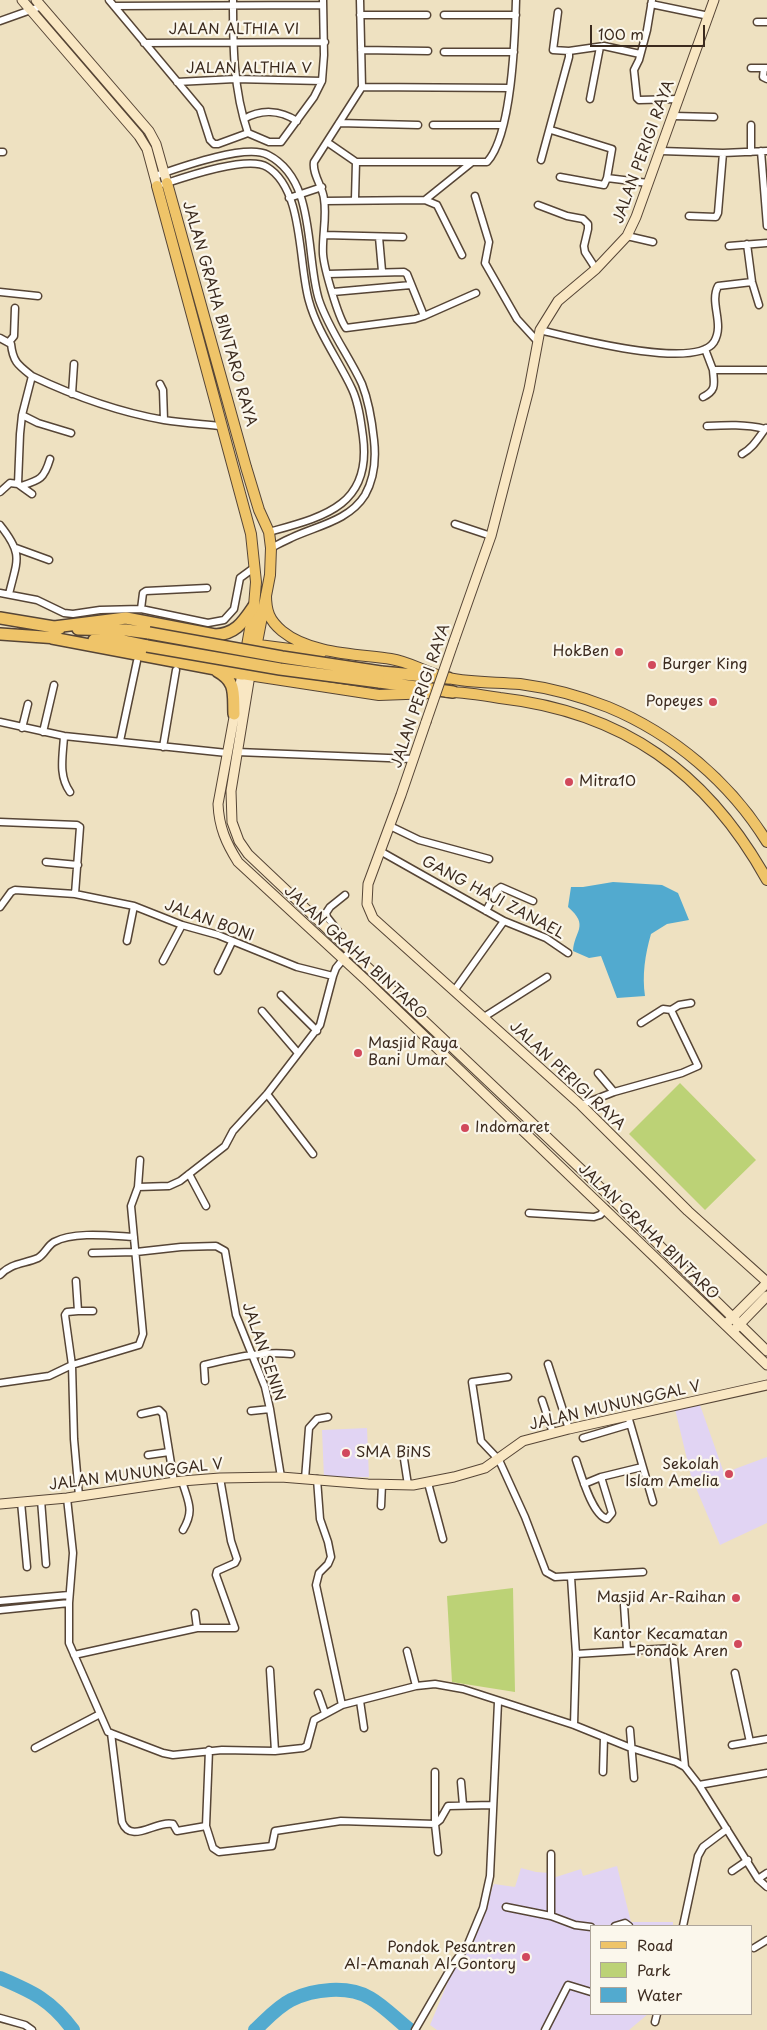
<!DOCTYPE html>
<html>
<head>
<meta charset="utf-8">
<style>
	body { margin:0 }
	#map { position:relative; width:767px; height:2030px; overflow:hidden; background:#eee1c1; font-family:"Playpen Sans",sans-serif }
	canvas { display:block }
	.legend { position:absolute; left:590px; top:1925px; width:162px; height:90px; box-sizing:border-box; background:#fbf7ec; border:1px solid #aea59a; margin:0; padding:6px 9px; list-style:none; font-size:15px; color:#3b2a1e }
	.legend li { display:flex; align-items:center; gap:10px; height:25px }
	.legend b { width:25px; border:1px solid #aea59a }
	.scale { position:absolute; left:590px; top:25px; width:115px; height:22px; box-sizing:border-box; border:2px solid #3b2a1e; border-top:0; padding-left:6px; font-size:15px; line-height:18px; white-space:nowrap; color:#3b2a1e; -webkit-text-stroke:4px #fbf7ec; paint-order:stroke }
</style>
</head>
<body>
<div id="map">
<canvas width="767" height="2030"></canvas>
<ul class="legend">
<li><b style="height:6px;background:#efc469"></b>Road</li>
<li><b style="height:14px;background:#bcd276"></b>Park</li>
<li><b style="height:14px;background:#52aacf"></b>Water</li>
</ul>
<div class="scale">100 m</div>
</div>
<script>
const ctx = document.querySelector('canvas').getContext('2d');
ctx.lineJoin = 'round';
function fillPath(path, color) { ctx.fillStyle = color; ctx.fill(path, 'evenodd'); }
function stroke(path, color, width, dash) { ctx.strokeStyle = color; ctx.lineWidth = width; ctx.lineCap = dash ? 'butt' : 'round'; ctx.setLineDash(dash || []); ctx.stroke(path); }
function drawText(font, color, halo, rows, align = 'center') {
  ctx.font = font + ' "Playpen Sans",sans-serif'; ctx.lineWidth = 4.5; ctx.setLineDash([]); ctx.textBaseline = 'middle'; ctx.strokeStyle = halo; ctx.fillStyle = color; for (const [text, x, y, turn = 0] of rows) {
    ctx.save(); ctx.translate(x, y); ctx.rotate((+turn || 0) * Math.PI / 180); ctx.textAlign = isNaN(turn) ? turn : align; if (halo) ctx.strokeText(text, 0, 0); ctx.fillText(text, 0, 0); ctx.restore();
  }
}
const built = new Path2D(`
	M 699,1402 L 724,1473 L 767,1457 L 767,1523 L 720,1545 L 691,1476 L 675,1409 Z
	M 367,1428 L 369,1477 L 324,1478 L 322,1430 Z
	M 617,1866 L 631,1922 L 673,1922 L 673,1926 L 591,1926 L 591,2014 L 648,2014 L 629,2030 L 437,2030 L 430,2025 L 454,1967 L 469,1947 L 494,1884 L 515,1887 L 521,1868 L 536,1872 L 550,1873 L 553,1878 L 581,1869 L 583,1876 Z`);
const green = new Path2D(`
	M 680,1083 L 756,1160 L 705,1210 L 629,1134 Z
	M 513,1588 L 515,1692 L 452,1682 L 447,1596 Z`);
const water = new Path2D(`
	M 613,882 L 662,885 L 678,893 L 689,920 L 667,924 L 651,934 C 645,955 642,975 645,996 L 617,998 L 601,956 L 589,958 L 573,951 C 574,931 590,926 568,907 L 571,887 L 583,887 Z`);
const river = new Path2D(`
	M 0,1978 C 33,1992 51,2000 73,2030
	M 255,2030 C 266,2020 277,2007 291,2000 C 313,1989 348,1985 370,1998 C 384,2006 397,2020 410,2030`);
const street = new Path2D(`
	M 109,0 L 200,109 L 210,140 L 214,144 L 218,144 L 248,133
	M 233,0 C 233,45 233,89 248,133 L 269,142 L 281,142 L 314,97 L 322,81 L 324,55 L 323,0
	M 652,0 L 647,30 L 639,60 L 634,70 L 637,98 L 639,100 L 679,99
	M 651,4 L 709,16
	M 114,6 L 323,5
	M 558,12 L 553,50 L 569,51 L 604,46 L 640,54
	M 360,15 L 427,15
	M 444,15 L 516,15
	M 0,21 L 42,6
	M 757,22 L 767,22
	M 144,43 L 325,42
	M 361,50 L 428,51
	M 444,52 L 514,52
	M 751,68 L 767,68
	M 764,68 L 763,77 L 767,79
	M 177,82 L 235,79 L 322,81
	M 362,87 L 510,88
	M 590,99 L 600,47
	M 673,116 L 714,117
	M 244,119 C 261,109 280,110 297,121
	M 339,123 L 418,125
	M 433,125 L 502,125
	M 751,125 L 751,152
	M 551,130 L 612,149 L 607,178 L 604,185 L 560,177
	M 327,142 L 356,162 L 355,199
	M 661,151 L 723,153 L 767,151
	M 761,151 L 767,226
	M 0,152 L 3,152
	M 541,160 L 569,57 L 569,51
	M 356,162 L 487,162 C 512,135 515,38 516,0
	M 155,176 C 178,168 246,143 268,155 C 317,180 305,256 319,300 C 329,330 349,356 362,384 C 369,402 372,421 374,440 C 376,458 374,479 365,495 C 349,521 316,526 291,538 C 284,541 277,545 271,548
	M 607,178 L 648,183
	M 164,184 C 185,177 248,155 267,167 C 304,189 298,263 309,301 C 317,331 339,361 352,389 C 359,404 361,422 363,437 C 372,506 323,517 269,532
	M 475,196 L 489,242 L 485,263 L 517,319 L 538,342
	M 289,198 L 322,187
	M 425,200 L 471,163
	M 325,201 L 425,200 L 437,205 L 462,255
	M 538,205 L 567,216 L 583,219 L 588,224 L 588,229 L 584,246 L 585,252 L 596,269
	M 689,216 L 716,217 L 718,213 L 723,153
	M 324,235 L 403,237
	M 627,236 L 653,242
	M 379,237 L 382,271
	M 747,244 L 752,282 L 759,305
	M 729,246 L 767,243
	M 328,274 L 404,272 L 407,274 L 424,316 L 415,319 L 346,328 C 338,317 324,268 323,254 C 322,236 327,217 324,199 C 323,187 312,174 314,162 L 362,87 L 360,0
	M 0,292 L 38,296
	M 333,292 L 411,285
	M 424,316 L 476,293
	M 540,330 C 570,337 695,371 714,342 C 725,324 709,303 718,286 L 752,282
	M 0,338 L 11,344 C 13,362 18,365 32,376
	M 9,342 L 14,336 L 15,308
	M 705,349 L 713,370
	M 160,384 L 163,390 L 164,420
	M 72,394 L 74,364
	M 703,397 C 717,390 714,384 713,370 L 767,370
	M 707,426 C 726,425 746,424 765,429
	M 71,433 L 38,423 L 22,415 L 32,376 C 74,396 118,412 164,420 C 182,423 202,424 221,426
	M 742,454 C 754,447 758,438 766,428
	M 18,484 L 20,434 L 22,415
	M 21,486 C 40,480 44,479 50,459
	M 0,492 L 10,483 L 18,484 L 32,494
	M 455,524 L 491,536
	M 0,525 C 24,555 17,560 9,594
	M 16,548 L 49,560
	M 0,593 L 37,600 L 64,613 L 73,614 L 100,610 L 141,609 L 208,623 L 224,620 L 234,609 L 240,578 L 255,567
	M 141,609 L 143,593 L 146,591 L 207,588
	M 0,722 L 64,736 L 227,753
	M 22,728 L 28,704
	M 43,732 L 54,685
	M 64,736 C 63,756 58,775 70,792
	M 120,741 L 137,661
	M 163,747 L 176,670
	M 237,752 L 413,759
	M 0,822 L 77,825 L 80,827 L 75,894
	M 390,826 L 419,840 L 489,859
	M 380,851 L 504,921 L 546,938 L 568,953
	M 46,862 L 78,865
	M 0,907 L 11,892 L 15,890 L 75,894 L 134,906 L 182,925 L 218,935 L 297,967 L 333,976
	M 486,911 L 497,890 L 501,887 L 533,901
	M 335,937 L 338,931 L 327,917 L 326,913 L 330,907 L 345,895
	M 127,941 L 134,906
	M 163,961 L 182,925
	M 218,971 L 232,942
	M 454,991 L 504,921
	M 281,995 L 317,1031
	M 671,1010 L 679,1005 L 691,1003
	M 262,1011 L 298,1053
	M 484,1017 L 547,977
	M 598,1073 L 614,1092
	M 267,1094 L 313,1154
	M 581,1105 L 614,1092 L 682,1073 L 698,1066 L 671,1010 L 663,1009 L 641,1023
	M 189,1174 L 206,1206
	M 138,1187 L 169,1186 L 180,1181 L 225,1146 L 233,1131 L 267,1094 L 320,1025 L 333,976 L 336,968 L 350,951
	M 529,1213 L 594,1217 L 600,1215 L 606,1209
	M 92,1253 L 136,1252 L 181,1247 L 216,1246 L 225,1251 L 236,1315 L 265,1387 L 270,1409 L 281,1477
	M 0,1275 C 11,1263 24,1264 38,1258 C 45,1254 47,1246 54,1242 C 74,1231 113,1236 134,1237
	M 76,1281 L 78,1311 L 67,1312 L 65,1315 L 72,1365 L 74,1439 L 79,1496
	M 78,1311 L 93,1311
	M 548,1364 L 569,1429
	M 508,1377 L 472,1382 L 481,1441 L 499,1460 L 525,1517 L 546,1572 L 555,1577 L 643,1572
	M 205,1381 L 204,1365 C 233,1358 260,1351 291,1354
	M 0,1383 L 49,1376 L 72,1365 L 139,1345 L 143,1334 L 131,1206 L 138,1187 L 140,1160
	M 542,1400 L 553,1433
	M 251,1411 L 270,1409
	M 141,1414 L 159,1410 L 163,1414 L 174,1482
	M 628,1416 L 653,1502
	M 583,1438 L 630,1424
	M 148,1455 L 169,1452
	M 404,1459 L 408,1485
	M 576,1460 C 581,1474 592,1515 607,1519 L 612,1513 L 601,1477
	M 305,1479 L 309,1428 L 317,1419 L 328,1417
	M 317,1479 L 320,1519 L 328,1542 L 331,1557 L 328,1564 L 319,1573 L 316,1585 L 342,1705
	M 182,1481 C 188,1502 195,1510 183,1530
	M 428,1483 L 443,1539
	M 584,1484 L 601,1477 L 642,1467
	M 67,1498 L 73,1553 L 69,1603 L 69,1643 L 108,1732 L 163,1753 L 173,1755 L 222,1750 L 275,1751 L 303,1748 L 307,1746 L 314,1720 L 342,1705 L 416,1686 L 435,1684 L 463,1689 L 574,1725 L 631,1748 L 676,1762 L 685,1767 L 699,1785 L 758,1879 L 767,1887
	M 41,1500 L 46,1564
	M 21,1502 L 27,1567
	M 381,1506 L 382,1484
	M 571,1577 L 576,1654 L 574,1725
	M 0,1601 L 69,1595
	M 624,1605 L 627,1650
	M 0,1610 L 69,1603
	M 195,1613 L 197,1628
	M 407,1651 L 416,1686
	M 576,1654 L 673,1648 L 685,1767
	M 74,1655 L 197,1628 L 235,1628 L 216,1575 L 217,1571 L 235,1563 L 237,1559 L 231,1541 L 220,1478
	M 270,1670 L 275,1751
	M 735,1673 L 750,1742
	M 318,1693 L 325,1713
	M 360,1701 L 364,1728
	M 630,1730 L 634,1778
	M 111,1733 L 122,1822 C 131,1845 156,1820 173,1824 L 177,1831 L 206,1826
	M 732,1745 L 767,1739
	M 35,1748 L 100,1714
	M 209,1750 L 206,1826 L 213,1848 L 219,1852 L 272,1846 L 275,1831 L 341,1821 L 435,1824 L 440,1820 L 448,1806 L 493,1805
	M 435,1772 L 435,1824 L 438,1852
	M 603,1772 L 604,1737
	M 461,1782 L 463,1805
	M 699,1785 L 767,1773
	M 551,1854 L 551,1916 L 575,1925 L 591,1927
	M 732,1871 L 748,1860
	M 758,1879 L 767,1873
	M 506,1907 L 551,1916
	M 615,1926 L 625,1923 L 629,1926
	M 683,1926 L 698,1856 L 703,1847 L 727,1829
	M 754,1948 L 767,1940
	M 0,2018 L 25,2025 L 32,2030
	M 655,2022 L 657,2014
	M 415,2030 L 452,1966 L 468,1944 L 483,1908 L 490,1876 L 498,1702
	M 545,2030 L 568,1985 L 591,1992`);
const secondary = new Path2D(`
	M 22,0 L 139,136 L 147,149 L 157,186
	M 36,0 L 149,131 L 156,144 L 167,183
	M 454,641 L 491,536 L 529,389 L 540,330 L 558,301 L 596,269 L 627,236 L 636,217 L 714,0
	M 242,674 L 218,804 C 219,827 226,843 238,862 L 368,982 L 767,1365
	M 250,675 L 231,791 L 232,822 L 239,841 L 248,854 L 604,1191 L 767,1351
	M 426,722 L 401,795 L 368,884 L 367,904 L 373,918 L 581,1105 L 688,1211 L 767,1282
	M 728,1322 L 767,1283
	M 736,1328 L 767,1296
	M 0,1504 L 67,1498 L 182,1481 L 220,1478 L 281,1477 L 368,1484 L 413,1485 L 454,1477 L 485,1468 L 523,1441 L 569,1429 L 767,1385`);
const primary = new Path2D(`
	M 167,183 L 246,467 L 259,510 L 269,532 L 271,548 L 270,575 L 254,658
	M 157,186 L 251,534 L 256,582 L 254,606 L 242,674 L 379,695 L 432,693
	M 266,595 C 266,611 269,620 282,631 C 310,654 357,654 391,659 C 411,662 428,674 448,678 C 471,683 496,682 520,684 C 550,688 580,696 608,707 C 673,734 730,782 767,842
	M 251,644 L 321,653
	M 447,692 C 464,692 482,695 500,698 C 623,712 707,772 767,880`);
const highway = new Path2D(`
	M 0,618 L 60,628
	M 54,627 L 126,618 L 215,635 C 236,634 243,622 254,606
	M 78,629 L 126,630 L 149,633
	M 0,634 L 58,638
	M 52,638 L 242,674
	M 94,640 L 123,641 L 147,646
	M 217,671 C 237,682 233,694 234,714
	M 381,672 L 448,678
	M 379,682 L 453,692`);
const secondaryBridge = new Path2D(`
	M 426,722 L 454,641`);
const highwayBridge = new Path2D(`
	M 149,633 L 282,657 L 381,672
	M 147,646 L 280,669 L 379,682`);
const markers = [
	[619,652,5,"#d1495b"],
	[652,665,5,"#d1495b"],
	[713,702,5,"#d1495b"],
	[569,782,5,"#d1495b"],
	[358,1053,5,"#d1495b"],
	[465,1128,5,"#d1495b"],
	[346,1453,5,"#d1495b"],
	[729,1474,5,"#d1495b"],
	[736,1598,5,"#d1495b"],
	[738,1644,5,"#d1495b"],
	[526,1957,5,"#d1495b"]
];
const streetNames = [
	["JALAN ALTHIA VI",234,30],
	["JALAN ALTHIA V",249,69],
	["JALAN PERIGI RAYA",644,152,-70],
	["JALAN GRAHA BINTARO RAYA",219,314,74],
	["JALAN PERIGI RAYA",421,696,-71],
	["GANG HAJI ZANAEL",493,898,28],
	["JALAN BONI",209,921,20],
	["JALAN GRAHA BINTARO",355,953,43],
	["JALAN PERIGI RAYA",567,1076,43],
	["JALAN GRAHA BINTARO",648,1232,44],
	["JALAN SENIN",263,1352,71],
	["JALAN MUNUNGGAL V",615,1406,-13],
	["JALAN MUNUNGGAL V",136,1475,-7]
];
const poiNames = [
	["HokBen",609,652],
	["Burger King",662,665,"left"],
	["Popeyes",703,702],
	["Mitra10",579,782,"left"],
	["Masjid Raya",368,1044,"left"],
	["Bani Umar",368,1061,"left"],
	["Indomaret",475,1128,"left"],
	["SMA BiNS",356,1453,"left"],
	["Sekolah",719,1465],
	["Islam Amelia",719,1482],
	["Masjid Ar-Raihan",726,1598],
	["Kantor Kecamatan",728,1635],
	["Pondok Aren",728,1652],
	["Pondok Pesantren",516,1948],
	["Al-Amanah Al-Gontory",516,1965]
];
fillPath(built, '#e1d4f3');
fillPath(green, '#bcd276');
fillPath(water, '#52aacf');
stroke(river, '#52aacf', 14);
stroke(street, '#564536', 9);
stroke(secondary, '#564536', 11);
stroke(primary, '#564536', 12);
stroke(highway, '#564536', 14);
stroke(street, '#fff', 6);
stroke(secondary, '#f9e7c3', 9);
stroke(primary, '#efc469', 10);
stroke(highway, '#efc469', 11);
stroke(secondaryBridge, '#564536', 11, []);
stroke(highwayBridge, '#564536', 14, []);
stroke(secondaryBridge, '#f9e7c3', 9);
stroke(highwayBridge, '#efc469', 11);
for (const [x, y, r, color] of markers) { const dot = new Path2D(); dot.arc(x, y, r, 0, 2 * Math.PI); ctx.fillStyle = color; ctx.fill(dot); stroke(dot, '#fbf7ec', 2); }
drawText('15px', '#3b2a1e', '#fbf7ec', streetNames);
drawText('15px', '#3b2a1e', '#fbf7ec', poiNames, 'right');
</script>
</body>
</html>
